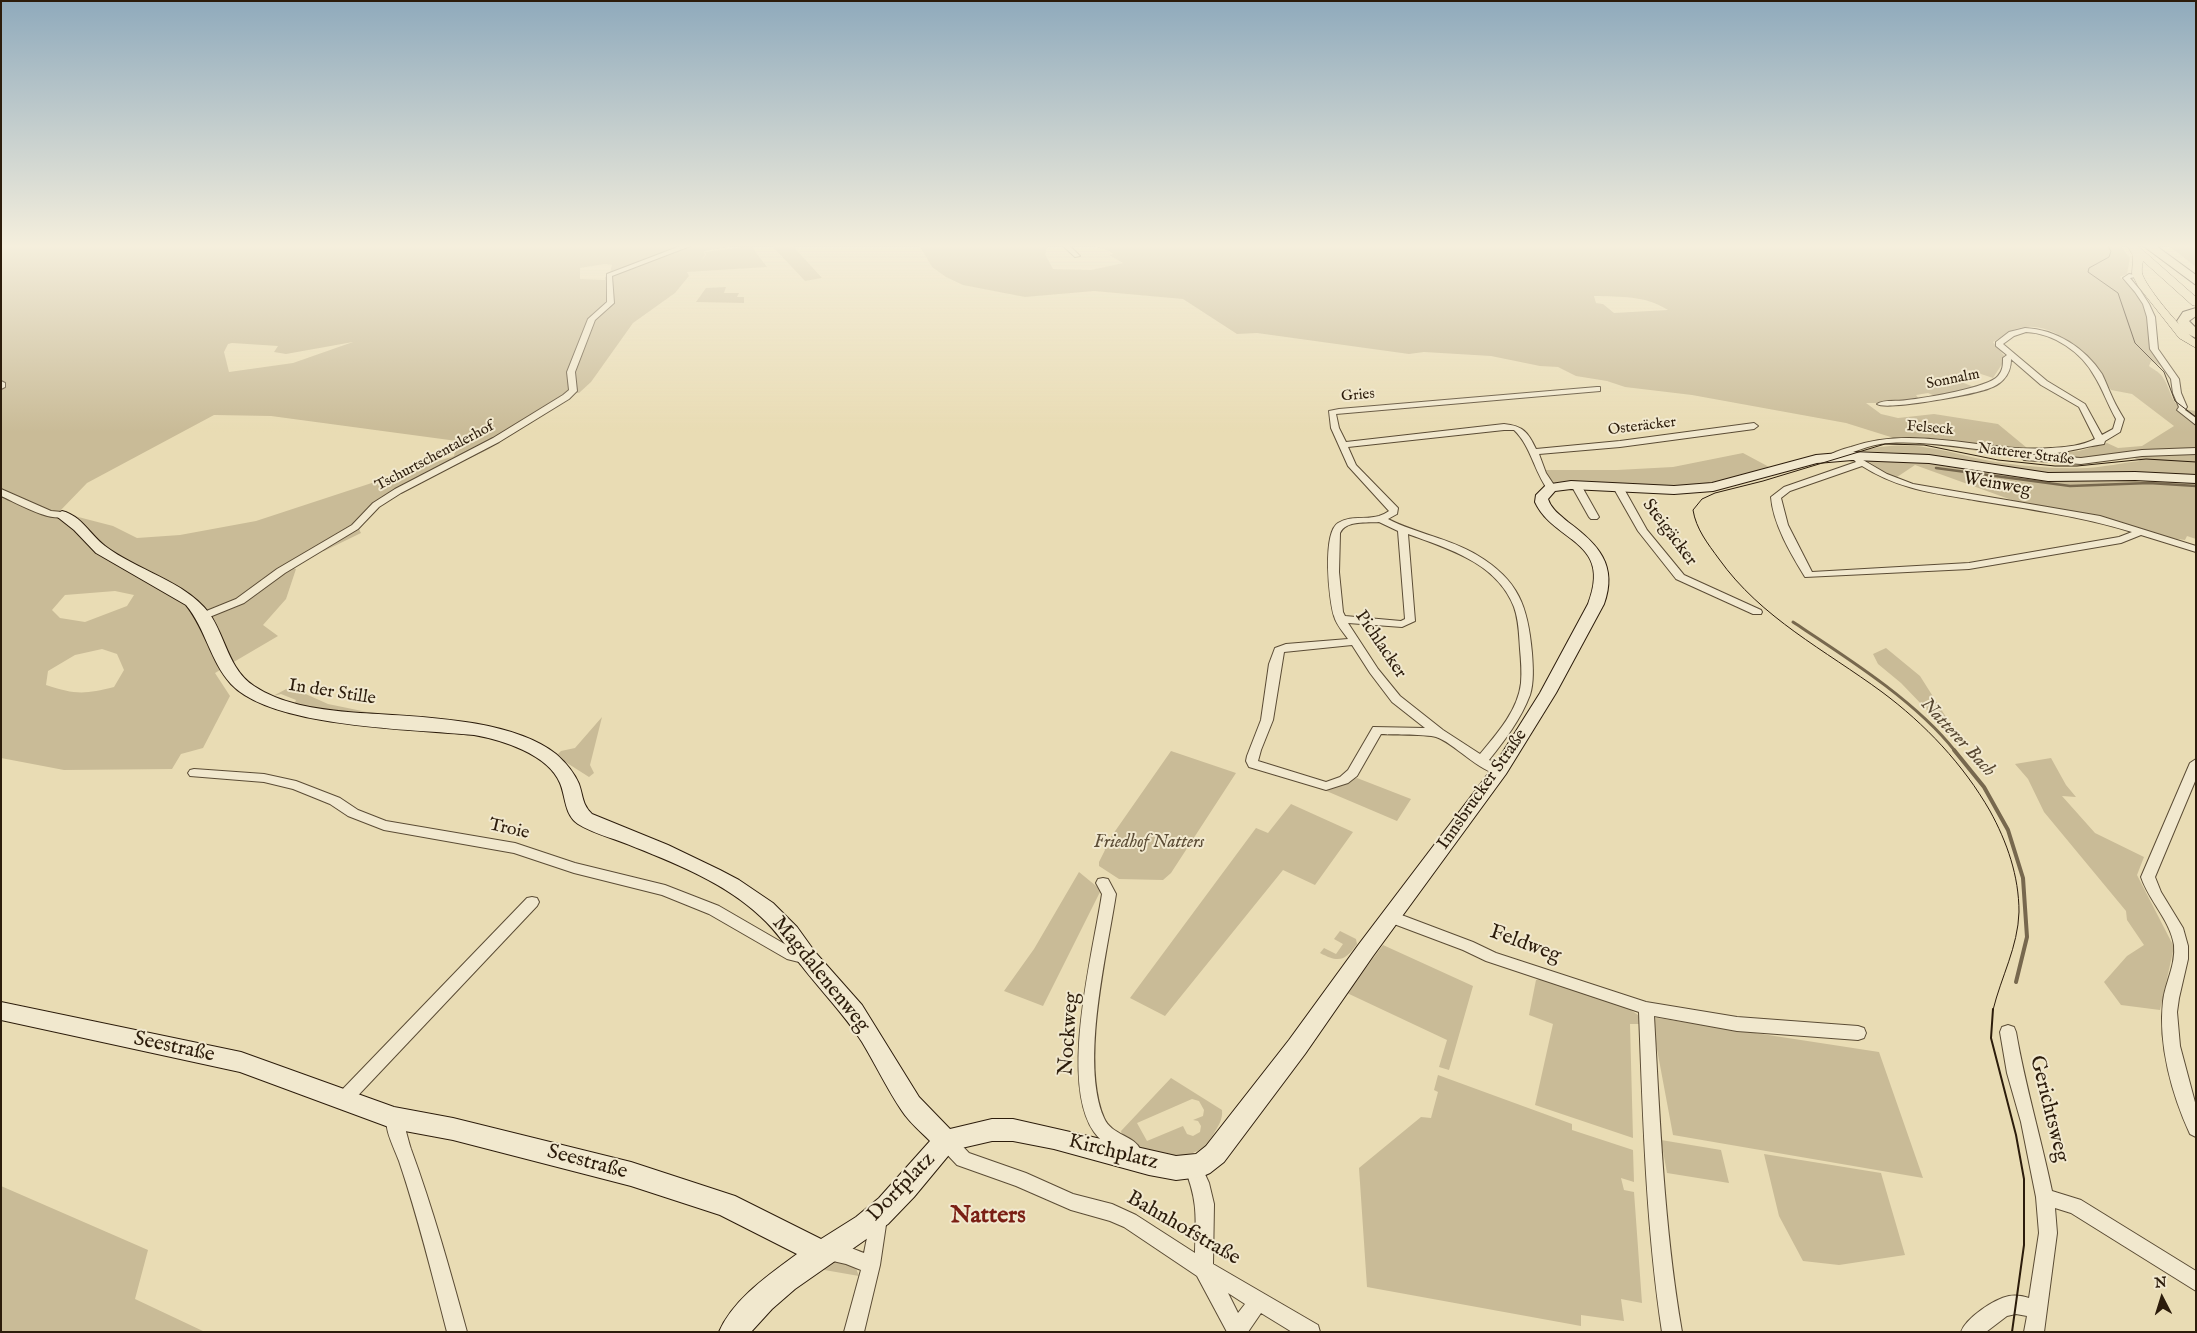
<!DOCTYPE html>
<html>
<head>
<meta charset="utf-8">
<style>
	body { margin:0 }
	#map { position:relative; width:2197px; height:1333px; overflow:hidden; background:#e9dcb4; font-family:"IM FELL English",serif }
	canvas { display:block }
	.frame { position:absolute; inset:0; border:2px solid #2c1c0b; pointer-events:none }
	.north { position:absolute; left:2137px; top:1273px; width:50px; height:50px; -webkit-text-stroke:4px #f1e8ce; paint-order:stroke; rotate:355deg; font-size:14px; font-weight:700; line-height:20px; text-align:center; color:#2c1c0b }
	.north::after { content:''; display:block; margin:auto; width:18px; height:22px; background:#2c1c0b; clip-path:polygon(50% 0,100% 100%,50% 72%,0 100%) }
</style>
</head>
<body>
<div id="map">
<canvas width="2197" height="1333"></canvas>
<div class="frame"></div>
<div class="north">N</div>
</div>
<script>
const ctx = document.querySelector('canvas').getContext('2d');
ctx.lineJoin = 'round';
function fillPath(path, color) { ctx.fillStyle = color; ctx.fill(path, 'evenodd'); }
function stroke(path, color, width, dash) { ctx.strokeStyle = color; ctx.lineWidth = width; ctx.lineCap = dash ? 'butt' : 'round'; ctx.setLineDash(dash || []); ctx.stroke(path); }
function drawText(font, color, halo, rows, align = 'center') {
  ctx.font = font + ' "IM FELL English",serif'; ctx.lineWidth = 4; ctx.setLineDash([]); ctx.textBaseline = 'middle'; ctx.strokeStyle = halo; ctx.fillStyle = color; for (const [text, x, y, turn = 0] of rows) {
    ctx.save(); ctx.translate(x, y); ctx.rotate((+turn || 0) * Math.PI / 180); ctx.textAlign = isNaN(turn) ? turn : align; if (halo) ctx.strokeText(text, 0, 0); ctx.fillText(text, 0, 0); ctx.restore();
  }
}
const green = new Path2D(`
	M 1,245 L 742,245 L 704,251 L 705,255 L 701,261 L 706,255 L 705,252 L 751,246 L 767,267 L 687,272 L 689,276 L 675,293 L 633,323 L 591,382 L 579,393 L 568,392 L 553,408 L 489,449 L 372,506 L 358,527 L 361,533 L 324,551 L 313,551 L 286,566 L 296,569 L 286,599 L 263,625 L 278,636 L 215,673 L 230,696 L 203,748 L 181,754 L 172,769 L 64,770 L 1,758 ZM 605,264 L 612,265 L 609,276 L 605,277 L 605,280 L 580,279 L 580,268 ZM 353,342 L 293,363 L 229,372 L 224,352 L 228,344 L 232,343 L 278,346 L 274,352 L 286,354 ZM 214,415 L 271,416 L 457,441 L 454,456 L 256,521 L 180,535 L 137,538 L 113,526 L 59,512 L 87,483 ZM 115,591 L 134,595 L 127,606 L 85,622 L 60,618 L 52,610 L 65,595 ZM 102,649 L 117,654 L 124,670 L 114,687 C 86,694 75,695 46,685 L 48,671 L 75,655 Z
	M 771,245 L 792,245 L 822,278 L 805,281 Z
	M 919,245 L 1048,245 L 1045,254 L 1053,269 L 1091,270 L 1123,263 L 1109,255 L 1113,254 L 1109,251 L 1093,246 L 1077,245 L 2120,245 L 2130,258 L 2127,274 L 2120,277 L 2145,304 L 2151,318 C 2145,337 2158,353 2167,369 L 2151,361 L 2149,366 C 2153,369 2159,372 2162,376 C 2175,395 2167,407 2196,411 L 2196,475 L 2119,473 L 2050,475 L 1900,453 L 1861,451 C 1917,436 1950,455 2003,463 C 2030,467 2059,469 2087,468 C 2104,467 2122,463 2140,461 L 2124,452 C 2111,454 2096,458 2082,459 C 2036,460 1989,454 1944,445 L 2045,454 L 2079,451 L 2107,443 L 2118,448 L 2142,446 L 2174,426 L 2132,394 L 2111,390 C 2091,360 2055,314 2013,330 C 2006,333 1999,339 1993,342 L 2006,358 L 1993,378 L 1969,370 L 1953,379 L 1977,388 L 1935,396 L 1928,393 L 1916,395 L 1919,399 L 1892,403 L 1866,403 L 1881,414 L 1898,418 L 1934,414 L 1998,424 L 2027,448 L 1897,439 L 1846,423 L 1692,395 L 1625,387 L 1607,381 L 1576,376 L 1558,367 L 1540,366 L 1491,356 L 1424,352 L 1409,354 L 1257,333 L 1237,334 L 1183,299 L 1094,291 L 1025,297 L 963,285 L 946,277 L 932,267 ZM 1594,296 C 1620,297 1645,295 1668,310 L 1614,313 L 1603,304 L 1596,303 Z
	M 2168,245 L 2196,245 L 2196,267 L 2170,247 Z
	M 726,287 L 724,293 L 739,293 L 737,297 L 744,297 L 744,303 L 696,302 L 706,288 Z
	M 1743,453 L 1771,468 L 1717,483 L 1682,487 L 1553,484 L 1543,470 L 1617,470 L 1673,467 Z
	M 1865,459 L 1911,460 L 2013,475 L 2196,482 L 2196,539 L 2187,536 L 2185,540 L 2170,538 L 2101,517 L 2020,503 L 1915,465 L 1894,479 Z
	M 1886,648 L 1920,676 L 1946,717 L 1939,718 L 1927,710 L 1901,683 L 1878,664 L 1873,654 Z
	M 290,687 L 328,704 L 367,712 L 320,710 L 294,705 L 296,700 L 281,694 L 273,696 Z
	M 602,717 L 590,765 L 594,773 L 589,777 L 556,756 L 561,751 L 575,748 Z
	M 1171,751 L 1236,773 L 1171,873 L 1163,880 L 1119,879 L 1099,866 L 1099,862 L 1105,850 L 1104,847 Z
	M 2051,758 L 2066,785 L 2076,797 L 2062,796 L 2095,833 L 2144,857 L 2137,875 L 2174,947 L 2160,1010 L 2121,1005 L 2104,982 L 2127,956 L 2144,945 L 2127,920 L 2126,911 L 2044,812 L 2028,779 L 2015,764 Z
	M 1357,778 L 1411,799 L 1397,821 L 1324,790 Z
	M 1291,804 L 1353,832 L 1315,885 L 1283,870 L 1165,1016 L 1130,998 L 1256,828 L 1268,833 Z
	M 1079,872 L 1101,890 L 1043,1006 L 1004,991 L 1034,949 Z
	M 1340,931 L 1356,939 L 1357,944 C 1345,961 1339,963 1320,953 L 1324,948 L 1336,954 L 1343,944 L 1334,939 Z
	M 1383,945 L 1473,986 L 1449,1070 L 1439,1067 L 1447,1040 L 1347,993 Z
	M 1540,979 L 1628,1008 L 1638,1015 L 1642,1024 L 1630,1024 L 1633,1138 L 1535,1105 L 1553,1024 L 1529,1015 L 1536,980 Z
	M 1651,1017 L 1879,1052 L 1923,1178 L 1673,1135 Z
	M 1438,1075 L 1572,1124 L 1572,1130 L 1633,1150 L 1634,1182 L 1621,1178 L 1624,1190 L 1634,1192 L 1642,1303 L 1621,1299 L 1624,1321 L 1581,1315 L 1581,1326 L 1367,1287 L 1359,1168 L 1421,1117 L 1431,1118 L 1438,1092 L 1434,1090 Z
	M 1171,1078 L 1222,1110 C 1223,1120 1218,1126 1213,1135 C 1193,1170 1152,1152 1123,1140 L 1121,1131 ZM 1192,1099 L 1199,1101 L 1204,1110 L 1203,1116 L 1193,1120 L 1198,1121 L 1201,1126 L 1200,1132 L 1193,1136 L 1187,1134 L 1183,1126 L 1147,1141 L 1137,1123 Z
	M 1661,1140 L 1721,1150 L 1729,1183 L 1667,1173 Z
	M 1764,1154 L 1881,1173 L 1905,1255 L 1839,1265 L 1803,1261 L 1779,1216 Z
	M 1,1186 L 148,1250 L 135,1299 L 205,1332 L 1,1332 Z
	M 831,1258 L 855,1266 L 859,1276 L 813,1268 Z`);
const streamFar2 = new Path2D(`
	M 1936,468 L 2070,486 L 2149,483 L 2196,486`);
const streamFar1 = new Path2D(`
	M 1793,622 C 1846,657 1916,701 1955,751`);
const stream = new Path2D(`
	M 1954,750 L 1984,787 L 2008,830 L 2023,878 L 2027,937 L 2016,982`);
const street = new Path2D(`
	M 683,245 L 693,245 L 612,276 L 614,303 L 595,320 L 575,372 L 577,391 L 569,399 L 499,442 L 401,493 L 379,507 L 358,529 L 285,573 L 244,603 L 207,618 L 199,618 L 198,616 L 199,614 L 236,599 L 277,569 L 352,525 L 373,503 L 395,489 L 493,438 L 563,395 L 569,390 L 567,372 L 588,319 L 607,302 L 607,274 Z
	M 1062,245 L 1069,245 L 1080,256 L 1075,257 Z
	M 2129,274 L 2141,276 L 2130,278 L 2140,290 L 2149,304 L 2155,317 L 2158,349 L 2179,379 L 2181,393 L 2187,407 L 2185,410 L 2196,418 L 2196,425 L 2177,410 L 2179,407 L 2173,393 L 2171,379 L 2150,349 L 2147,317 L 2143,304 L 2135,292 L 2123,278 Z
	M 2025,328 C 2056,329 2085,348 2102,374 C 2106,382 2109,391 2113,399 C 2116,406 2120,412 2124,419 L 2120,432 L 2105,441 L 2104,444 C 2082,447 2060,455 2037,454 C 1988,454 1938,440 1889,443 C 1869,444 1850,454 1831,460 L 1827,457 C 1833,452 1843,449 1851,447 C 1916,424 1984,453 2051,448 C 2065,447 2082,446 2095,439 L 2079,407 L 2041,385 L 2011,359 C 2011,367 2009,374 2003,380 C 2000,383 1994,387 1990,388 C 1977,394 1886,411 1877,404 C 1884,399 1898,402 1907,400 C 1925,398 1988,388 1998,376 C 2003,370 2003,365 2003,358 L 2007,355 L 1996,346 L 1996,342 L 2009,332 ZM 2026,332 C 2053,333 2082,352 2095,377 C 2103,390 2108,405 2116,419 L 2113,429 L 2102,435 L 2085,404 L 2047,381 L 2003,344 L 2014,336 Z
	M 1,381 L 5,383 L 5,387 L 1,389 Z
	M 1597,387 L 1600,387 L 1600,391 L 1336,414 L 1339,428 L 1346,442 L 1504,424 C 1523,426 1528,432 1536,449 L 1620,441 L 1754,423 L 1758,426 L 1754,429 L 1620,447 L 1539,454 L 1546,473 L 1556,488 L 1551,491 L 1548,490 C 1534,471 1531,446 1514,430 L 1504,430 L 1348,447 L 1356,465 L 1398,508 L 1397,514 L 1388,519 C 1417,534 1449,538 1477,555 C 1519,580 1528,607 1532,653 C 1533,667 1534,682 1530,695 C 1521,719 1505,740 1489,760 L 1504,767 L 1506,770 L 1504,773 C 1485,779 1454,742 1436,737 C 1426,734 1394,735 1381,734 L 1357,776 L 1348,783 L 1326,790 L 1249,767 L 1246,761 L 1247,756 L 1261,720 L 1269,664 L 1275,648 L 1286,644 L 1348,639 C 1343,632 1336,624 1334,616 C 1329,600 1322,533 1338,523 C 1351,515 1365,520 1379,516 C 1382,515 1386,513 1389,511 L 1348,466 L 1331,428 L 1329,411 L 1339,409 ZM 1379,522 L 1398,531 L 1405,619 L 1401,621 L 1345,616 L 1343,612 L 1339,572 L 1340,533 C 1346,520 1367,523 1379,522 ZM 1408,534 C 1449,549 1497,563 1514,607 C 1519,621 1519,635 1520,649 C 1521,660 1522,671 1521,683 C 1518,710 1497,734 1480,754 L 1443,730 L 1400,696 L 1378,669 L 1348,623 L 1402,627 L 1415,621 ZM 1352,645 L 1370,673 L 1392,702 L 1425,728 L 1373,727 L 1348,770 L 1340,777 L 1326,782 L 1258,761 L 1261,750 L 1273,720 L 1284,652 Z
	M 2196,448 L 2196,454 L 2142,456 L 2081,464 L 2024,460 L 2020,457 L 2024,454 L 2081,458 L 2142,450 Z
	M 1858,457 L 1887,474 L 1913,484 L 2100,516 L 2196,546 L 2196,552 L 2141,535 L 2121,543 L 1969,569 L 1805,577 C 1791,554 1773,524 1771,497 L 1784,487 L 1856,462 L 1854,460 ZM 1862,466 C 1898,489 1933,493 1974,500 C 2027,509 2080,516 2132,532 L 2119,537 L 1969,563 L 1812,572 L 1788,525 L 1781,498 L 1790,491 Z
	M 1576,482 L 1581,485 L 1599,517 L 1597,519 L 1591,519 L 1589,517 L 1571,485 Z
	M 1618,484 L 1623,487 L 1647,530 L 1684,575 L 1761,610 L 1762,612 L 1761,614 L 1753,614 L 1676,579 L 1638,531 L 1613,487 Z
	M 1,489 L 51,511 L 62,512 L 67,515 C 54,525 15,502 1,496 Z
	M 2196,759 L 2196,779 L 2155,877 L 2161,892 L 2183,928 L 2188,946 L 2188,959 L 2179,998 L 2177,1012 L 2180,1046 L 2196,1106 L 2196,1137 L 2190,1134 C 2172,1095 2158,1045 2163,1001 C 2165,983 2176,965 2174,945 C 2170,920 2149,901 2141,877 L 2190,763 Z
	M 194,769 L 264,774 L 296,781 L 340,798 L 358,810 L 386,821 L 515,843 L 575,863 L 665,885 L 719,906 L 795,950 L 812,954 L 814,958 L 812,962 L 807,964 L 787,959 L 709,914 L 662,895 L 574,873 L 514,853 L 384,830 L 348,816 L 330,804 L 293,789 L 264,782 L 190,776 L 188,773 L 190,770 Z
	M 1103,878 L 1108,879 L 1116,894 C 1107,954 1080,1062 1104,1118 C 1111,1135 1135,1136 1140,1149 L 1138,1155 L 1132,1157 C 1118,1152 1103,1145 1094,1132 C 1059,1081 1093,953 1102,894 L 1096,883 L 1098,879 Z
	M 532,897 L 537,898 L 539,902 L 537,906 L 349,1105 L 343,1107 L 337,1105 L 335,1100 L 337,1095 L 527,898 Z
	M 1391,911 L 1473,942 L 1496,953 L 1646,1002 L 1737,1017 L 1858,1026 L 1864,1028 L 1866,1033 L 1864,1038 L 1858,1040 L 1737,1031 L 1654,1016 C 1660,1122 1664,1227 1682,1332 L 1662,1332 C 1646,1226 1643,1119 1639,1012 L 1486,961 L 1463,950 L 1386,921 L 1384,917 L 1386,913 Z
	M 2008,1025 L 2014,1027 L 2016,1032 C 2025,1085 2041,1138 2052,1191 L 2081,1200 L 2196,1271 L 2196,1291 L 2071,1213 L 2055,1208 L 2057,1233 L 2044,1332 L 2024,1332 L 2027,1316 L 2016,1314 L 2007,1316 L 1986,1332 L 1961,1332 C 1966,1318 1994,1299 2009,1296 C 2016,1295 2023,1296 2029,1298 L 2039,1233 L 2036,1197 L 2021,1122 L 2007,1073 L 2000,1032 L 2002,1027 Z
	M 394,1110 L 400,1113 C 405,1124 407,1137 411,1149 C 433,1209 450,1270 467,1332 L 447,1332 C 432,1274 418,1217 399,1161 C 394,1147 382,1126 388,1113 Z
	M 946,1133 L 952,1135 L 969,1153 L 1026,1173 L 1073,1194 L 1112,1204 L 1136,1215 L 1195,1253 C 1196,1218 1198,1200 1184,1167 L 1187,1161 L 1193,1159 L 1199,1161 L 1209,1183 L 1214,1204 L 1213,1264 L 1318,1325 L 1320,1332 L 1292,1332 L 1261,1313 L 1248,1332 L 1227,1332 L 1197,1276 L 1124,1227 L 1110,1221 L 1071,1210 L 1016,1186 L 957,1165 L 940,1147 L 938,1141 L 940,1135 ZM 1228,1293 L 1245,1304 L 1238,1313 Z
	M 878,1209 L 884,1212 L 887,1218 L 880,1265 L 864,1332 L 844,1332 L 861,1270 L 846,1264 L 824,1259 L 821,1253 L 824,1247 C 837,1241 851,1248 864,1253 L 872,1212 Z`);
const secondary = new Path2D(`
	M 1852,452 L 1929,455 L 2048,473 L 2135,472 L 2196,475 L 2196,483 L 2135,480 L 2048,481 L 1929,463 L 1852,460 L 1817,463 L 1713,491 L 1674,494 L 1571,489 L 1555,491 L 1548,499 C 1551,509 1560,515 1568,522 C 1598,544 1618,565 1604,604 L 1556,693 L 1506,774 L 1373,956 L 1305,1054 L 1224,1162 L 1210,1173 L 1201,1177 L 1176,1180 L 1149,1175 L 1054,1149 L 1013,1141 L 992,1141 L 953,1150 L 914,1197 L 888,1224 L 795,1289 L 772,1309 L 751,1332 L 719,1332 C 733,1299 770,1274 797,1254 L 720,1215 L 631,1186 L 453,1140 L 394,1129 L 240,1072 L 1,1020 L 1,1002 L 241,1052 L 394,1107 L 453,1118 L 631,1162 L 735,1196 L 821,1239 L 856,1217 L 879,1198 L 930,1141 C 921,1132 909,1122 902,1111 C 887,1089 876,1065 862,1042 C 844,1014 821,991 801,965 C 787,948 777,931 760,916 C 724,882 672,862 627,844 C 612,838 592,833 578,824 C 564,814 566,797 560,783 C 548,754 502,740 474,735 C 414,729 272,728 231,684 C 210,661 206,629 186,605 L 96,553 L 74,530 L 55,515 L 62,511 C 82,516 90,535 105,546 C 136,570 185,581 209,613 C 226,637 228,669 254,686 C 281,704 316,709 348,712 C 408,717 508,716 556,754 C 565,762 574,772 579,784 C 583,795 582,805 592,814 L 668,845 L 720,870 L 739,880 L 773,903 L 797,927 L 815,952 L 862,1005 L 919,1097 L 950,1129 L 992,1119 L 1013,1119 L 1176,1156 L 1196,1154 L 1206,1146 L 1289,1040 L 1359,944 L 1494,766 L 1540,693 L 1588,604 C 1613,540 1554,543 1535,502 L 1536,495 L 1546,485 L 1551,484 L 1571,481 L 1674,486 L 1712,483 L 1816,455 Z`);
const primary = new Path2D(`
	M 2127,245 L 2137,245 L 2196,297 L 2196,306 L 2192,305 L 2143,261 C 2142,266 2141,272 2143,276 C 2150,292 2182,330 2196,340 L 2196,348 L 2179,338 L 2138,286 L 2132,274 L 2133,256 Z`);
const highway = new Path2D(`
	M 2142,245 L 2155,245 L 2196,275 L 2196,285 Z
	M 2196,308 L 2196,316 L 2189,321 L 2196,328 L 2196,338 L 2182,331 L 2177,321 L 2183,312 Z`);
const tramFar1 = new Path2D(`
	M 2107,245 L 2111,251 L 2109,257 L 2089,268 L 2088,272 L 2118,293 L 2135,343 L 2164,372 L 2175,401 L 2196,417
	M 1993,1010 C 2001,977 2018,947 2019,912 C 2019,876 2007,842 1990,811 C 1963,764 1925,724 1882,692 C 1825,650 1761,618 1719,559 C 1708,544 1696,529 1693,510 L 1702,499 L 1715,493 L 1763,481 L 1885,444 L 1924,445 L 1998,460 L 2055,466 L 2077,466 L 2146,459 L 2196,462`);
const tram = new Path2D(`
	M 1993,1009 L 1991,1038 L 2016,1135 L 2024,1179 L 2024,1245 L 2012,1332`);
const farStreetnames = [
	["Sonnalm",1953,380,-11],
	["Gries",1358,396,-5],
	["Osteräcker",1642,427,-7],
	["Felseck",1930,429,5],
	["Natterer Straße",2026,455,7],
	["Tschurtschentalerhof",435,457,-28]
];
const streetNames = [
	["Weinweg",1997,485,10],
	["Steigäcker",1669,533,53],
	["Pichlacker",1380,645,56],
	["In der Stille",332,693,9],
	["Innsbrucker Straße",1483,790,-55],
	["Troie",509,830,13]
];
const parkNames = [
	["Friedhof Natters",1149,843]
];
const waterNames = [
	["Natterer Bach",1957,738,47]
];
const nearStreetnames = [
	["Feldweg",1525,945,20],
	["Magdalenenweg",820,975,51],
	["Nockweg",1070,1034,-86],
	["Seestraße",174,1048,12],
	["Gerichtsweg",2048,1109,76],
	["Kirchplatz",1113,1153,14],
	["Seestraße",587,1163,15],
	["Dorfplatz",902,1188,-46],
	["Bahnhofstraße",1183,1229,30]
];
const nearQuarternames = [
	["Natters",988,1217]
];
fillPath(green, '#c9bb97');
stroke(streamFar2, '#77684e', 2.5);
stroke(streamFar1, '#77684e', 3);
stroke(stream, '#77684e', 4);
stroke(street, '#5b4c35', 2);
stroke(secondary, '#2c1c0b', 2);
stroke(primary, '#2c1c0b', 1);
stroke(highway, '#2c1c0b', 2);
fillPath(street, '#f1e8ce');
fillPath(secondary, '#f1e8ce');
fillPath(primary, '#e9dcb4');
fillPath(highway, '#e9dcb4');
stroke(tramFar1, '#2c1c0b', 1);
stroke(tram, '#2c1c0b', 2);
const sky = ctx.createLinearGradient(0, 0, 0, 432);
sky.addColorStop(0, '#8faabc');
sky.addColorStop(0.57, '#f5efdd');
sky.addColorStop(1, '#f5efdd00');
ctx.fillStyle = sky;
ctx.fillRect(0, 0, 2197, 432);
drawText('15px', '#2c1c0b', '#f1e8ce', farStreetnames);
drawText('18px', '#2c1c0b', '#f1e8ce', streetNames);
drawText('italic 18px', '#5b4c35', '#f1e8ce', parkNames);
drawText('italic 19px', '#584832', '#f1e8ce', waterNames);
drawText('21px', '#2c1c0b', '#f1e8ce', nearStreetnames);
drawText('bold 24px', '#7a1f14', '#f1e8ce', nearQuarternames);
</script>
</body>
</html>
